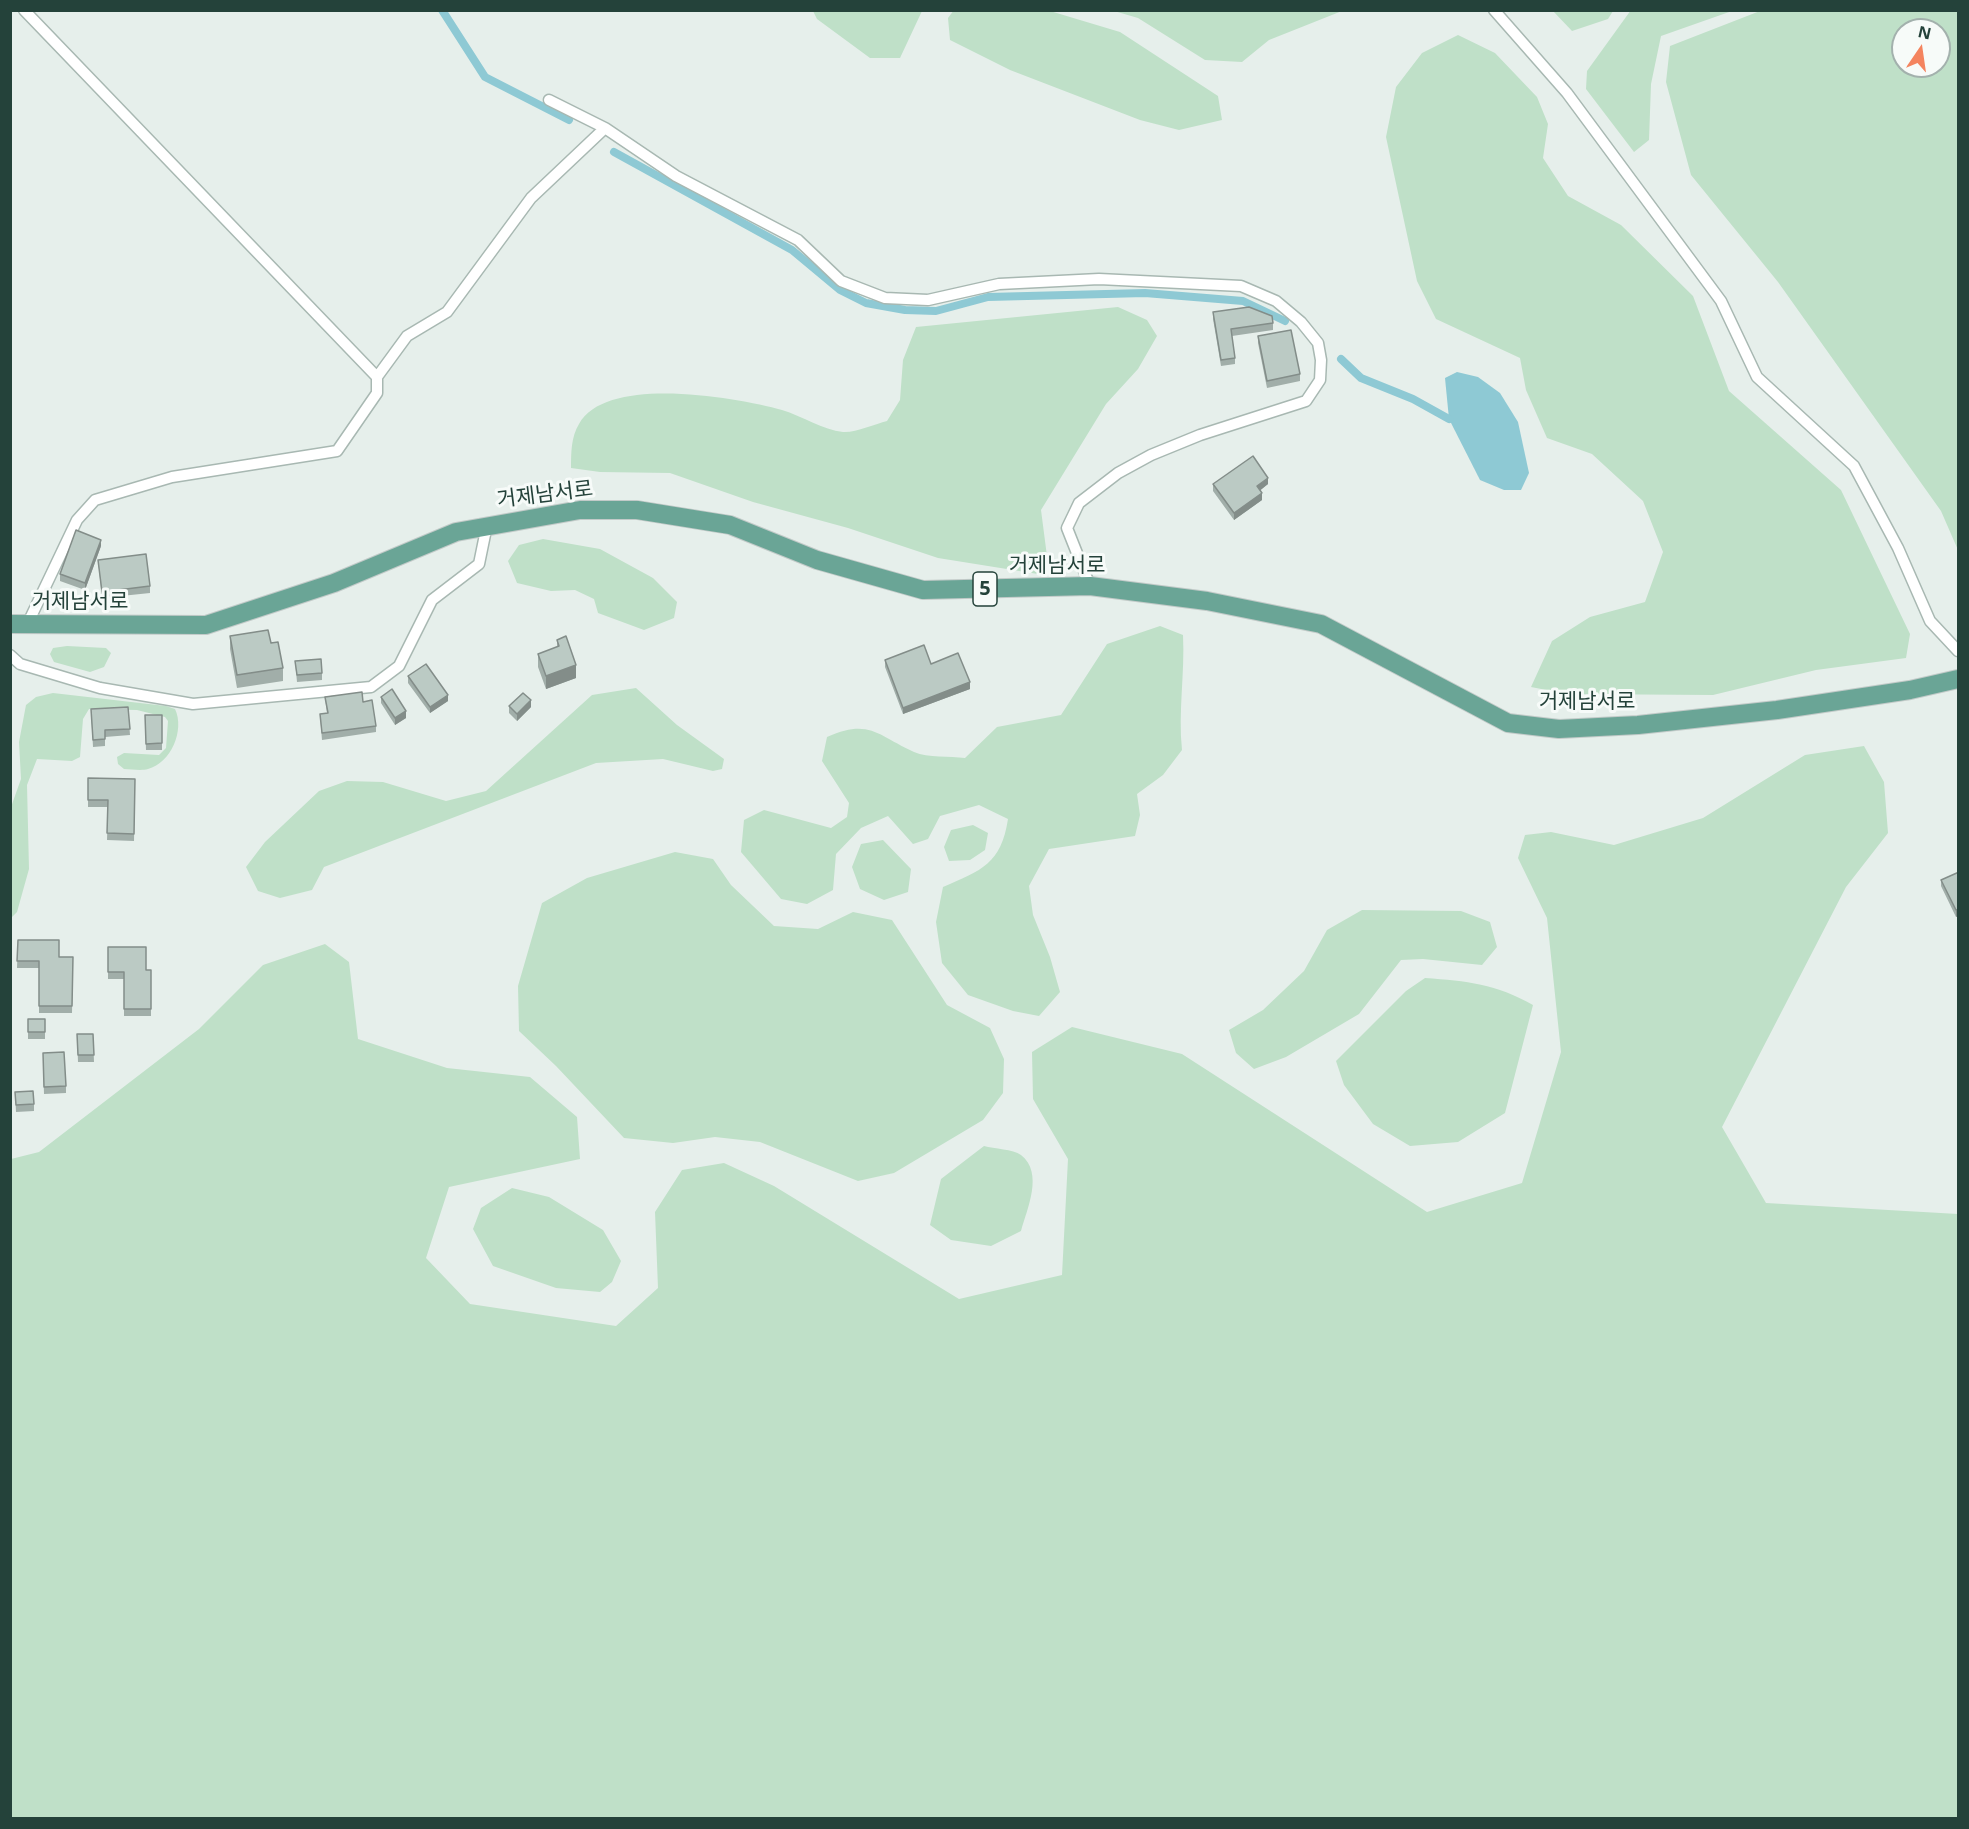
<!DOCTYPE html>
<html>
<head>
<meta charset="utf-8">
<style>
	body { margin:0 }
	#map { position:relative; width:1969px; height:1829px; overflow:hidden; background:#e6efeb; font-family:"Open Sans",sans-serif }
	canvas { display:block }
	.frame { position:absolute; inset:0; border:12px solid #24423a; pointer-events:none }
	.north { position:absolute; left:1891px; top:18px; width:60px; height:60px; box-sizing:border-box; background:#f7fbf9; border:2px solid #a3b1ad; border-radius:50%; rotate:13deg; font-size:16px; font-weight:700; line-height:24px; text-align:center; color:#24423a }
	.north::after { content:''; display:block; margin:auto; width:21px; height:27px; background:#f4845f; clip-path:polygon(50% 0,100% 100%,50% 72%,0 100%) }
</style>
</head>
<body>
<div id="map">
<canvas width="1969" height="1829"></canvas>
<div class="frame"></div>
<div class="north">N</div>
</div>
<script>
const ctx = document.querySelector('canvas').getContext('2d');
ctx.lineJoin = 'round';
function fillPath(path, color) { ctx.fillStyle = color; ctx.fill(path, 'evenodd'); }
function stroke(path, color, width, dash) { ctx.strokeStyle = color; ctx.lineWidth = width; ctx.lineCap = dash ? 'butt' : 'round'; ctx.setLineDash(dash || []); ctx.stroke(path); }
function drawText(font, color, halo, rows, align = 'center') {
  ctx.font = font + ' "Open Sans","Noto Sans KR",sans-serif'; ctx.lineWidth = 6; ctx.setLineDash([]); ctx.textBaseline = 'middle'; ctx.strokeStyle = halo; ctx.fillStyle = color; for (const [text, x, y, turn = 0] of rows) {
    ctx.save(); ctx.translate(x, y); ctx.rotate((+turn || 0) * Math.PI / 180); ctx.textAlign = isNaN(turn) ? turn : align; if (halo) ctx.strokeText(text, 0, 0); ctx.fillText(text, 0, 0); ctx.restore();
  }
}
const green = new Path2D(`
	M 954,10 L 1050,11 L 1120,32 L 1218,96 L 1222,120 L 1179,130 L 1140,120 L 1010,70 L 950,40 L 948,18 Z
	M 1631,10 L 1732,11 L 1661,36 L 1651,84 L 1649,140 L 1634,152 L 1586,89 L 1587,71 Z
	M 813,11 L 922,11 L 900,58 L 870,58 L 817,19 Z
	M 1114,11 L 1342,11 L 1269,40 L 1242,62 L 1205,60 L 1138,18 Z
	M 1553,11 L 1613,11 L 1608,19 L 1572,31 Z
	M 1760,11 L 1958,11 L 1958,550 L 1941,511 L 1778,282 L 1691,175 L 1666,82 L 1670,46 ZM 1903,30 L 1939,30 L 1939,66 L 1903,66 Z
	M 1458,35 L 1495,53 L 1537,97 L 1548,124 L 1543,158 L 1568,196 L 1621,225 L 1693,296 L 1729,391 L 1841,490 L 1910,634 L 1906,658 L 1816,670 L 1713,695 L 1567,694 L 1531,687 L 1552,641 L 1590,617 L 1645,602 L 1663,552 L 1643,501 L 1592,454 L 1547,438 L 1526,390 L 1520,358 L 1436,319 L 1417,281 L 1386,137 L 1396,87 L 1422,53 Z
	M 1118,307 L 1147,320 L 1157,336 L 1138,369 L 1106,404 L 1041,510 L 1048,564 L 1038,574 L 938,558 L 848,528 L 753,502 L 670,473 L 600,472 L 571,468 C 571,453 571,437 579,424 C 607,374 737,398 782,410 C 802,416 823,430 843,432 C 855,433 875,424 887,421 L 900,400 L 903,360 L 916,327 Z
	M 543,539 L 600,549 L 653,578 L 677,602 L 674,618 L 644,630 L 598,613 L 594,599 L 575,590 L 551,591 L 517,583 L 508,561 L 519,545 Z
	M 1160,626 L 1183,635 C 1185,673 1178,712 1182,750 L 1163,775 L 1137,794 L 1140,815 L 1135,836 L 1049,849 L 1029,886 L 1033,915 L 1050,957 L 1060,992 L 1039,1016 L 1013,1011 L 968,995 L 942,963 L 936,922 L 943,887 C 982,870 1001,864 1008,819 L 979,805 L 940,816 L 928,839 L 913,844 L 888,816 L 861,828 L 836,854 L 833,890 L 807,904 L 781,899 L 741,852 L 744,820 L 764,810 L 831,828 L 847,817 L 849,803 L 822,761 L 827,737 C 870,718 878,736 914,752 C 928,758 950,756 965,758 L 997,727 L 1061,715 L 1107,644 Z
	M 67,646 L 106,648 L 111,653 L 104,667 L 90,672 L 54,662 L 50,654 L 53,648 Z
	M 636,688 L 677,725 L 724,759 L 722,769 L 713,771 L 663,759 L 596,763 L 324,867 L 312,890 L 280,898 L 258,891 L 246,867 L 265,842 L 319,791 L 347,781 L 383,782 L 446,801 L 486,791 L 592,695 Z
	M 53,693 L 166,706 L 175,709 C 185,730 171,763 148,769 C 141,771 131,769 124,769 L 118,764 L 117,757 L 124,753 L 159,755 L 166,748 L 168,721 L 165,717 L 137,710 L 89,709 L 83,719 L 80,757 L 72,761 L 37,759 L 27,785 L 29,869 L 17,912 L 11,918 L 11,807 L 21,779 L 19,742 L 26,705 L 36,697 Z
	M 1864,746 L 1884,782 L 1888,833 L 1846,887 L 1722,1127 L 1766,1203 L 1958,1214 L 1958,1818 L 11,1818 L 11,1159 L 39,1152 L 199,1029 L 263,965 L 325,944 L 349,962 L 358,1039 L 447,1068 L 530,1077 L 577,1117 L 580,1159 L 449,1187 L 426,1258 L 470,1304 L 616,1326 L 658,1288 L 655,1212 L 682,1170 L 724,1163 L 774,1186 L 959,1299 L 1062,1275 L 1068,1159 L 1033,1099 L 1032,1052 L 1072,1027 L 1182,1054 L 1427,1212 L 1522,1183 L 1561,1052 L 1547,918 L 1518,858 L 1525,835 L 1551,832 L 1614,845 L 1703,818 L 1805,755 Z
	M 973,825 L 988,833 L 985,850 L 970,860 L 949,861 L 944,847 L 951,830 Z
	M 883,840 L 911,869 L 908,892 L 884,900 L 860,889 L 852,867 L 861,844 Z
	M 675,852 L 713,859 L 731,885 L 774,926 L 818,929 L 853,912 L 892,920 L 947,1005 L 990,1028 L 1004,1059 L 1003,1093 L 983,1120 L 894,1173 L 858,1181 L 760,1142 L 715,1137 L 673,1143 L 624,1138 L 556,1066 L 519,1031 L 518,986 L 542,903 L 587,878 Z
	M 1362,910 L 1461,911 L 1490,922 L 1497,947 L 1482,965 L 1423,959 L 1401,960 L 1359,1014 L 1286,1057 L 1254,1069 L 1236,1053 L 1229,1030 L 1263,1010 L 1304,971 L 1327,930 Z
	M 1425,978 C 1467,981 1496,984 1533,1005 L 1505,1113 L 1458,1142 L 1410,1146 L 1373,1124 L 1344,1085 L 1336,1061 L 1406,991 Z
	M 984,1146 C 994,1149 1013,1149 1021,1155 C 1044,1173 1027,1209 1021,1231 L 991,1246 L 951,1240 L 930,1225 L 941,1179 Z
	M 512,1188 L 549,1197 L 603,1230 L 621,1261 L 612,1282 L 600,1292 L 556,1288 L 493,1266 L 473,1229 L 481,1208 Z`);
const water = new Path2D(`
	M 1457,372 L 1478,377 L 1500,393 L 1518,422 L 1529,473 L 1521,490 L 1504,490 L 1480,480 L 1449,419 L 1445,378 Z`);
const stream = new Path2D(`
	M 442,10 L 485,77 L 569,120
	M 614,152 L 792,250 L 840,290 L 866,303 L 905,310 L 936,311 L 988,297 L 1145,293 L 1243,301 L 1285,321
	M 1341,359 L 1361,378 L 1413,399 L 1449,419`);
const lane = new Path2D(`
	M 24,10 L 377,377
	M 1494,10 L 1567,93 L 1721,301 L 1757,377 L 1854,466 L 1898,548 L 1930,621 L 1958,651
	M 549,100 L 605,128 L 676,176 L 798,240 L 841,281 L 885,298 L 928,300 L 999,284 L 1099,279 L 1241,286 L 1276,301 L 1301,322 L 1318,343 L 1321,360 L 1320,380 L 1306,401 L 1200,435 L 1151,455 L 1118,473 L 1079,503 L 1067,528 L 1090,586
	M 27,625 L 77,520 L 95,500 L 172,477 L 337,451 L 377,393 L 377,377 L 407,336 L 447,312 L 531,198 L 605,128
	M 10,655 L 20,664 L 100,688 L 193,704 L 371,687 L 399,666 L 432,600 L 479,564 L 487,525`);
const primary = new Path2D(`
	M 10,624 L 206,625 L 334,583 L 456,532 L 580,510 L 637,510 L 730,525 L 817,560 L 923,590 L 1090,586 L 1207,601 L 1321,624 L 1508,723 L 1559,729 L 1638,725 L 1777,710 L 1910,690 L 1958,679`);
const wall = new Path2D(`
	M 1213,312 L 1273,323 L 1273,330 L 1232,336 L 1235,358 L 1235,364 L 1221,366 L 1213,319 Z
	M 1258,336 L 1300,374 L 1300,381 L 1267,388 L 1258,343 Z
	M 1213,484 L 1268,484 L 1260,490 L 1262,500 L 1234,520 L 1213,491 Z
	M 101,546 L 85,590 L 60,581 L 60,574 Z
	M 98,560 L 150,586 L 150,593 L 102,598 Z
	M 230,636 L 271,643 L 283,668 L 283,681 L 237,688 L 230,649 Z
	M 557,640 L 576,678 L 546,689 L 538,667 L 538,654 L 557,647 Z
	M 885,660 L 931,664 L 970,689 L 903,714 L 885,667 Z
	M 295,661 L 322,673 L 322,680 L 297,682 Z
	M 408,676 L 448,701 L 430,713 L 408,683 Z
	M 325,697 L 363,702 L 376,726 L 376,732 L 322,740 L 320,714 L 327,713 Z
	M 381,697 L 406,718 L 395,725 L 381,703 Z
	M 509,706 L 531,707 L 517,721 L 509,713 Z
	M 128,707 L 130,735 L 105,737 L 105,746 L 93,747 L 91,709 Z
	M 145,715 L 162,715 L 162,750 L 146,750 Z
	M 88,778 L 135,779 L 134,841 L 107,840 L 108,807 L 88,807 Z
	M 1959,872 L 1956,917 L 1941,886 L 1941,880 Z
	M 18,940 L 59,957 L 73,957 L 72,1013 L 39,1013 L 39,968 L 17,968 Z
	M 108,947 L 146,970 L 151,970 L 151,1016 L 124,1016 L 124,979 L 108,979 Z
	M 28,1019 L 45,1019 L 45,1039 L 28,1039 Z
	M 77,1034 L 93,1034 L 94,1062 L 78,1062 Z
	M 43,1060 L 66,1086 L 66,1093 L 44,1094 Z
	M 15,1092 L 34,1104 L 34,1111 L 16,1112 Z`);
const shadedWall = new Path2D(`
	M 1268,478 L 1268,484 L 1257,493 L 1257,486 Z
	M 1262,493 L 1262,500 L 1234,520 L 1234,513 Z
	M 101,540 L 101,546 L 85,590 L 85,583 Z
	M 576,665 L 576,678 L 546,689 L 546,676 Z
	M 970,682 L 970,689 L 903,714 L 903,708 Z
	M 448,695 L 448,701 L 430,713 L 430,707 Z
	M 531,700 L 531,707 L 517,721 L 517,714 Z
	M 406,711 L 406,718 L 395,725 L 395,718 Z
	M 1959,909 L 1959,916 L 1956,917 L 1956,910 Z`);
const building = new Path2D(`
	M 1249,307 L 1272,316 L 1273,323 L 1231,329 L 1235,358 L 1221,360 L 1213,312 Z
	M 1291,330 L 1300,374 L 1267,381 L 1258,336 Z
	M 1253,456 L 1268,478 L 1257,486 L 1262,493 L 1234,513 L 1213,484 Z
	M 76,530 L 101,540 L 85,583 L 60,574 Z
	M 146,554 L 150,586 L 102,592 L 98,560 Z
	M 268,630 L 271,643 L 278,642 L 283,668 L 237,675 L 230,636 Z
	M 566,636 L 576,665 L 546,676 L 538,654 L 559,646 L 557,640 Z
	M 924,645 L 931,664 L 958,653 L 970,682 L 903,708 L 885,660 Z
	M 321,659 L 322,673 L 297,675 L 295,661 Z
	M 426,664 L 448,695 L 430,707 L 408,676 Z
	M 392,689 L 406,711 L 395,718 L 381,697 Z
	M 362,692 L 363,702 L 372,700 L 376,726 L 322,733 L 320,714 L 328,713 L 325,697 Z
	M 523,693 L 531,700 L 517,714 L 509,706 Z
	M 128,707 L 130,729 L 105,730 L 105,739 L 93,740 L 91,709 Z
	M 145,715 L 162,715 L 162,743 L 146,744 Z
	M 88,778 L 135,779 L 134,834 L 107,833 L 108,800 L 88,800 Z
	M 1959,872 L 1959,909 L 1956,910 L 1941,880 Z
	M 18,940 L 59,940 L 59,957 L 73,957 L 72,1006 L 39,1006 L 39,961 L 17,961 Z
	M 108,947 L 146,947 L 146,970 L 151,970 L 151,1009 L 124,1009 L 124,972 L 108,972 Z
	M 28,1019 L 45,1019 L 45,1032 L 28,1032 Z
	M 77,1034 L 93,1034 L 94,1055 L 78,1055 Z
	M 64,1052 L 66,1086 L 44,1087 L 43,1053 Z
	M 33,1091 L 34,1104 L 16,1105 L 15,1092 Z`);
const shields = [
	[985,589,24]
];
const shieldNames = [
	["5",985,589]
];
const streetNames = [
	["거제남서로",545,495,-7],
	["거제남서로",1057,566],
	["거제남서로",80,602],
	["거제남서로",1587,702]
];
fillPath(green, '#bfe0c8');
fillPath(water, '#8ec9d4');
stroke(stream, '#8ec9d4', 8);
stroke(lane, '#a8b8b2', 13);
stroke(primary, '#c2cac8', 20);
stroke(lane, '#fff', 10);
stroke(primary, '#6aa596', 18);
fillPath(wall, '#a1aea9');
fillPath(shadedWall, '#838d89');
fillPath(building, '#bbcac4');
stroke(building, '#838d89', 1.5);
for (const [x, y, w] of shields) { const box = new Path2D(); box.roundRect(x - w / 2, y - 17, w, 34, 4.5); ctx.fillStyle = '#f7fbf9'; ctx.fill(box); stroke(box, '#24423a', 1.5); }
drawText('bold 20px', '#24423a', null, shieldNames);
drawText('21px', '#24423a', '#f7fbf9', streetNames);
</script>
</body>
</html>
